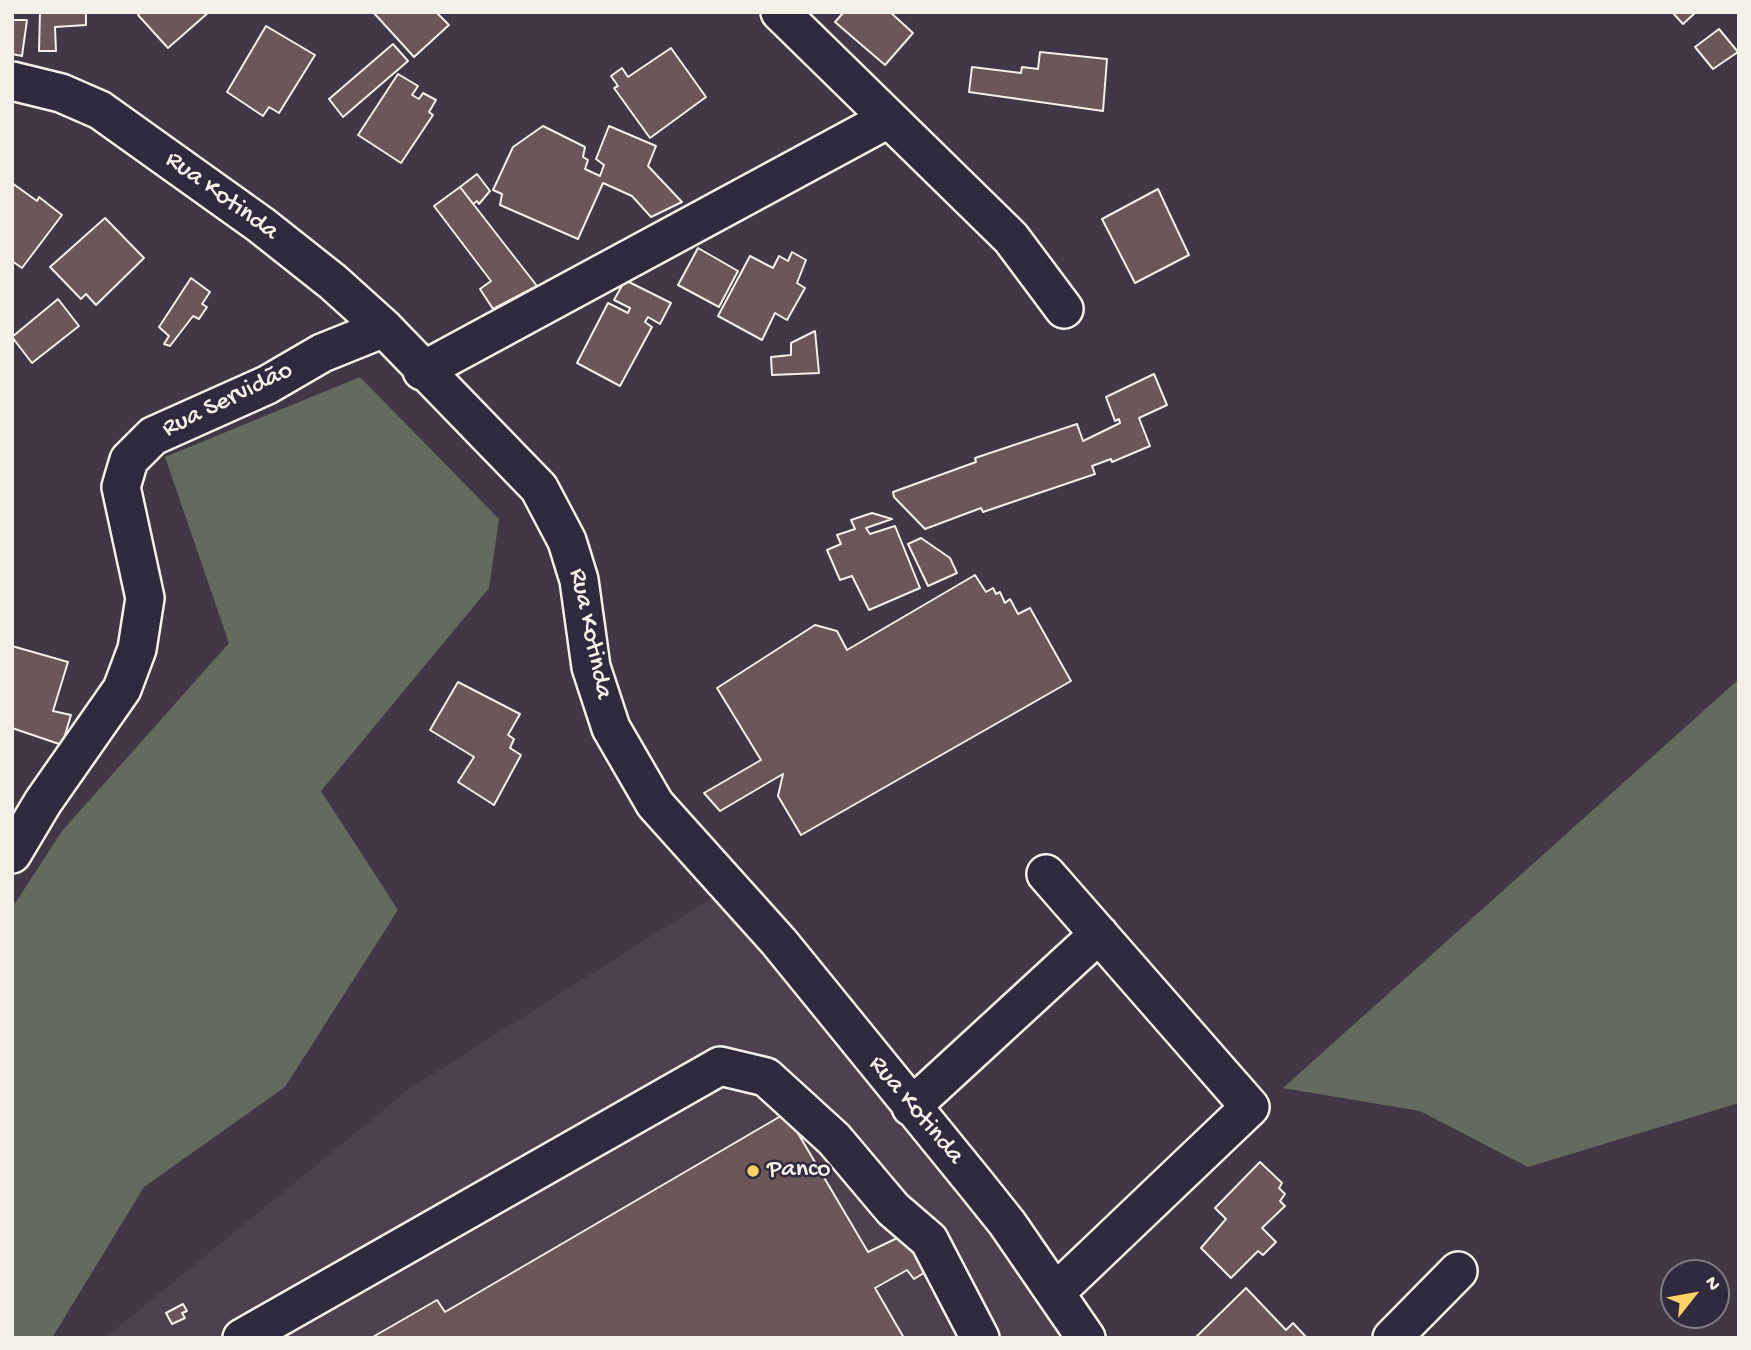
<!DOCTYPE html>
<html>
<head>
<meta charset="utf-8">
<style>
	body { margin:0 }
	#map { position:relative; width:1751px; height:1350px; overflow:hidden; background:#413746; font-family:"Gochi Hand",sans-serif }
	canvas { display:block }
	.frame { position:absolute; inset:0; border:14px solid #f4f1e8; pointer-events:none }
	.north { position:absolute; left:1660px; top:1259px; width:70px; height:70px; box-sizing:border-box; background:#2f2a3d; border:2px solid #7e7a81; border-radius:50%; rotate:59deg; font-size:19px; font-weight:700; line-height:28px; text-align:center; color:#f4f1e8 }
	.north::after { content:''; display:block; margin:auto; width:24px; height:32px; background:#ffd166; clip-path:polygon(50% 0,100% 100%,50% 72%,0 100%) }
</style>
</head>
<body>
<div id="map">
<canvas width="1751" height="1350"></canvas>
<div class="frame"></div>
<div class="north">N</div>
</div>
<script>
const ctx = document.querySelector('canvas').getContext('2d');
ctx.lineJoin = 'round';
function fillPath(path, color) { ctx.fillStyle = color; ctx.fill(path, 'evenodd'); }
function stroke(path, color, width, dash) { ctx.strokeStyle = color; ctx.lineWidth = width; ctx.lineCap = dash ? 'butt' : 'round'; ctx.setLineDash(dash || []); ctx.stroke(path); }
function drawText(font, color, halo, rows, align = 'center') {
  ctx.font = font + ' "Gochi Hand",sans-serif'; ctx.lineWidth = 5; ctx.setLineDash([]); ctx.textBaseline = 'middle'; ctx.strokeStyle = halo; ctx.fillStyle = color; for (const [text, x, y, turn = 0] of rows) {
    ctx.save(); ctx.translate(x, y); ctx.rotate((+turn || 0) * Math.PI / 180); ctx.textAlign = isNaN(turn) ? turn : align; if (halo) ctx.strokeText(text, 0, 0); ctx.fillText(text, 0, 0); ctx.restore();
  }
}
const built = new Path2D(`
	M 721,892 L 1076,1338 L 105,1338 L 409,1089 Z`);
const green = new Path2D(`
	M 360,377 L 499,519 L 489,588 L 321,791 L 398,910 L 285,1087 L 144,1187 L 52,1338 L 12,1338 L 12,908 L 62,831 L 229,643 L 165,457 Z
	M 1739,679 L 1739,1103 L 1528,1167 L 1420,1111 L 1283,1088 Z`);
const building = new Path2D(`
	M 40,12 L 86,12 L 86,25 L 55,27 L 56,51 L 39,51 Z
	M 141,12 L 209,12 L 168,48 L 138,15 Z
	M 373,12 L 436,12 L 449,25 L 414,57 Z
	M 844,12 L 890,12 L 913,33 L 885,65 L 835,22 Z
	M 1672,12 L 1696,12 L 1683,24 Z
	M 12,20 L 27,20 L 22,56 L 12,54 Z
	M 266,26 L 315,55 L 279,113 L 269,107 L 263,116 L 227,92 Z
	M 1719,29 L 1738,52 L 1713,69 L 1695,47 Z
	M 393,44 L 408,61 L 343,117 L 329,99 Z
	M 671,48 L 706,97 L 650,138 L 614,88 L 618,86 L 611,76 L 622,68 L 628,77 Z
	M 1040,52 L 1107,59 L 1103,111 L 969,92 L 972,67 L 1021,73 L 1022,67 L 1038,69 Z
	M 398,74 L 418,86 L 412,95 L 419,99 L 423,93 L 436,100 L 429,112 L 433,115 L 401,163 L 358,135 Z
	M 543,126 L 585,147 L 583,157 L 588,160 L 585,169 L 600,176 L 604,165 L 596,159 L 609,126 L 656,146 L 648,166 L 682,202 L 651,217 L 632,196 L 603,183 L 578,239 L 500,205 L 502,194 L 493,190 L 513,147 Z
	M 477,174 L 490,191 L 479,204 L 477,201 L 473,204 L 460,187 Z
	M 12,183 L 37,201 L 39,197 L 62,215 L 22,268 L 12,261 Z
	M 460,187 L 537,286 L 493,309 L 480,289 L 491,281 L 434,206 Z
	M 1158,189 L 1189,255 L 1135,283 L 1102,219 Z
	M 105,218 L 144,258 L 96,305 L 86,294 L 81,299 L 50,267 Z
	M 698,248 L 738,271 L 719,307 L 678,285 Z
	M 792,252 L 806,260 L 797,283 L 805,288 L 787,320 L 775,313 L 762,340 L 718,316 L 750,256 L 773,268 L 779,256 L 788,261 Z
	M 191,278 L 210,292 L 202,304 L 207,307 L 199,319 L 193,316 L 170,346 L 164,344 L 169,336 L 159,327 Z
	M 625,280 L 671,303 L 660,324 L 648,317 L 645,322 L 652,327 L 620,386 L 577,363 L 608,303 L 628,313 L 630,308 L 614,300 Z
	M 58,299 L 79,326 L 32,363 L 12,337 Z
	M 815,331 L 819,373 L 772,375 L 771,357 L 791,355 L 791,343 Z
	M 1154,374 L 1167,405 L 1139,418 L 1150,446 L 1112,462 L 1111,459 L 1092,466 L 1095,474 L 983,512 L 981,508 L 925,529 L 894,497 L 893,492 L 976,462 L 975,458 L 1077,424 L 1083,441 L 1120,423 L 1119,419 L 1115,421 L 1106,397 Z
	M 872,513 L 892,519 L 866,528 L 870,534 L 895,526 L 920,588 L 869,610 L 852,576 L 840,580 L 827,550 L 841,544 L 837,535 L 855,529 L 851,520 Z
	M 921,538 L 950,558 L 957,573 L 928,586 L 908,544 Z
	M 975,575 L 986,592 L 993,588 L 996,594 L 1000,592 L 1005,603 L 1010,599 L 1018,614 L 1030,608 L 1071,681 L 801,835 L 778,796 L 783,774 L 720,811 L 704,793 L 761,760 L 717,688 L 815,625 L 837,631 L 847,650 Z
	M 12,646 L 68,662 L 53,711 L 71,715 L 62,745 L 12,728 Z
	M 458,682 L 520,714 L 508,735 L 514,739 L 510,748 L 521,755 L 494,805 L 458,782 L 474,757 L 430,730 Z
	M 786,1113 L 868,1252 L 916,1229 L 937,1265 L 914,1279 L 907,1270 L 875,1288 L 904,1338 L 371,1338 L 437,1300 L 445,1312 Z
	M 1260,1162 L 1282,1183 L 1279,1188 L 1285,1194 L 1280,1201 L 1285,1206 L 1262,1228 L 1276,1242 L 1263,1255 L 1258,1251 L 1231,1278 L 1201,1248 L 1226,1219 L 1215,1208 Z
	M 1246,1288 L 1286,1330 L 1293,1323 L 1307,1338 L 1195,1338 Z
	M 183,1304 L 187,1311 L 182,1313 L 185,1318 L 172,1324 L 166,1313 Z`);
const minor = new Path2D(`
	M 780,12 L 1011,238 L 1064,309
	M 12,81 L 61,93 L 100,110 L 261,225 L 333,282 L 384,328 L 539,488 L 567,541 L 579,580 L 591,667 L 611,728 L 655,804 L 779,942 L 975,1183 L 1007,1223 L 1086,1338
	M 422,371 L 888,119
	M 12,854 L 43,802 L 122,689 L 137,649 L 145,598 L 121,487 L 129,460 L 153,436 L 267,385 L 322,353 L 384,328
	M 1046,874 L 1250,1107 L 1055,1293
	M 911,1107 L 1099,934
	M 242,1338 L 720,1066 L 766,1077 L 834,1139 L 893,1209 L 929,1240 L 980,1338
	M 1392,1338 L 1458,1271`);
const markers = [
	[753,1171,7,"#ffd166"]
];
const streetNames = [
	["Rua Kotinda",221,197,36],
	["Rua Servidão",228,401,-26],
	["Rua Kotinda",589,634,78],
	["Rua Kotinda",915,1111,50]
];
const poiNames = [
	["Panco",767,1171]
];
fillPath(built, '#4e404c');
fillPath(green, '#646b5e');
fillPath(building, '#6b565a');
stroke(building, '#f4f1e8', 2);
stroke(minor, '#f4f1e8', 42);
stroke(minor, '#2f2a3d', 37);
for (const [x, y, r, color] of markers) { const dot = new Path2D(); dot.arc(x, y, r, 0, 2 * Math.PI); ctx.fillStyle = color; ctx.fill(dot); stroke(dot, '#2f2a3d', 2.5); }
drawText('26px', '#f4f1e8', '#2f2a3d', streetNames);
drawText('26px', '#f4f1e8', '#2f2a3d', poiNames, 'left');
</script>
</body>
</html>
